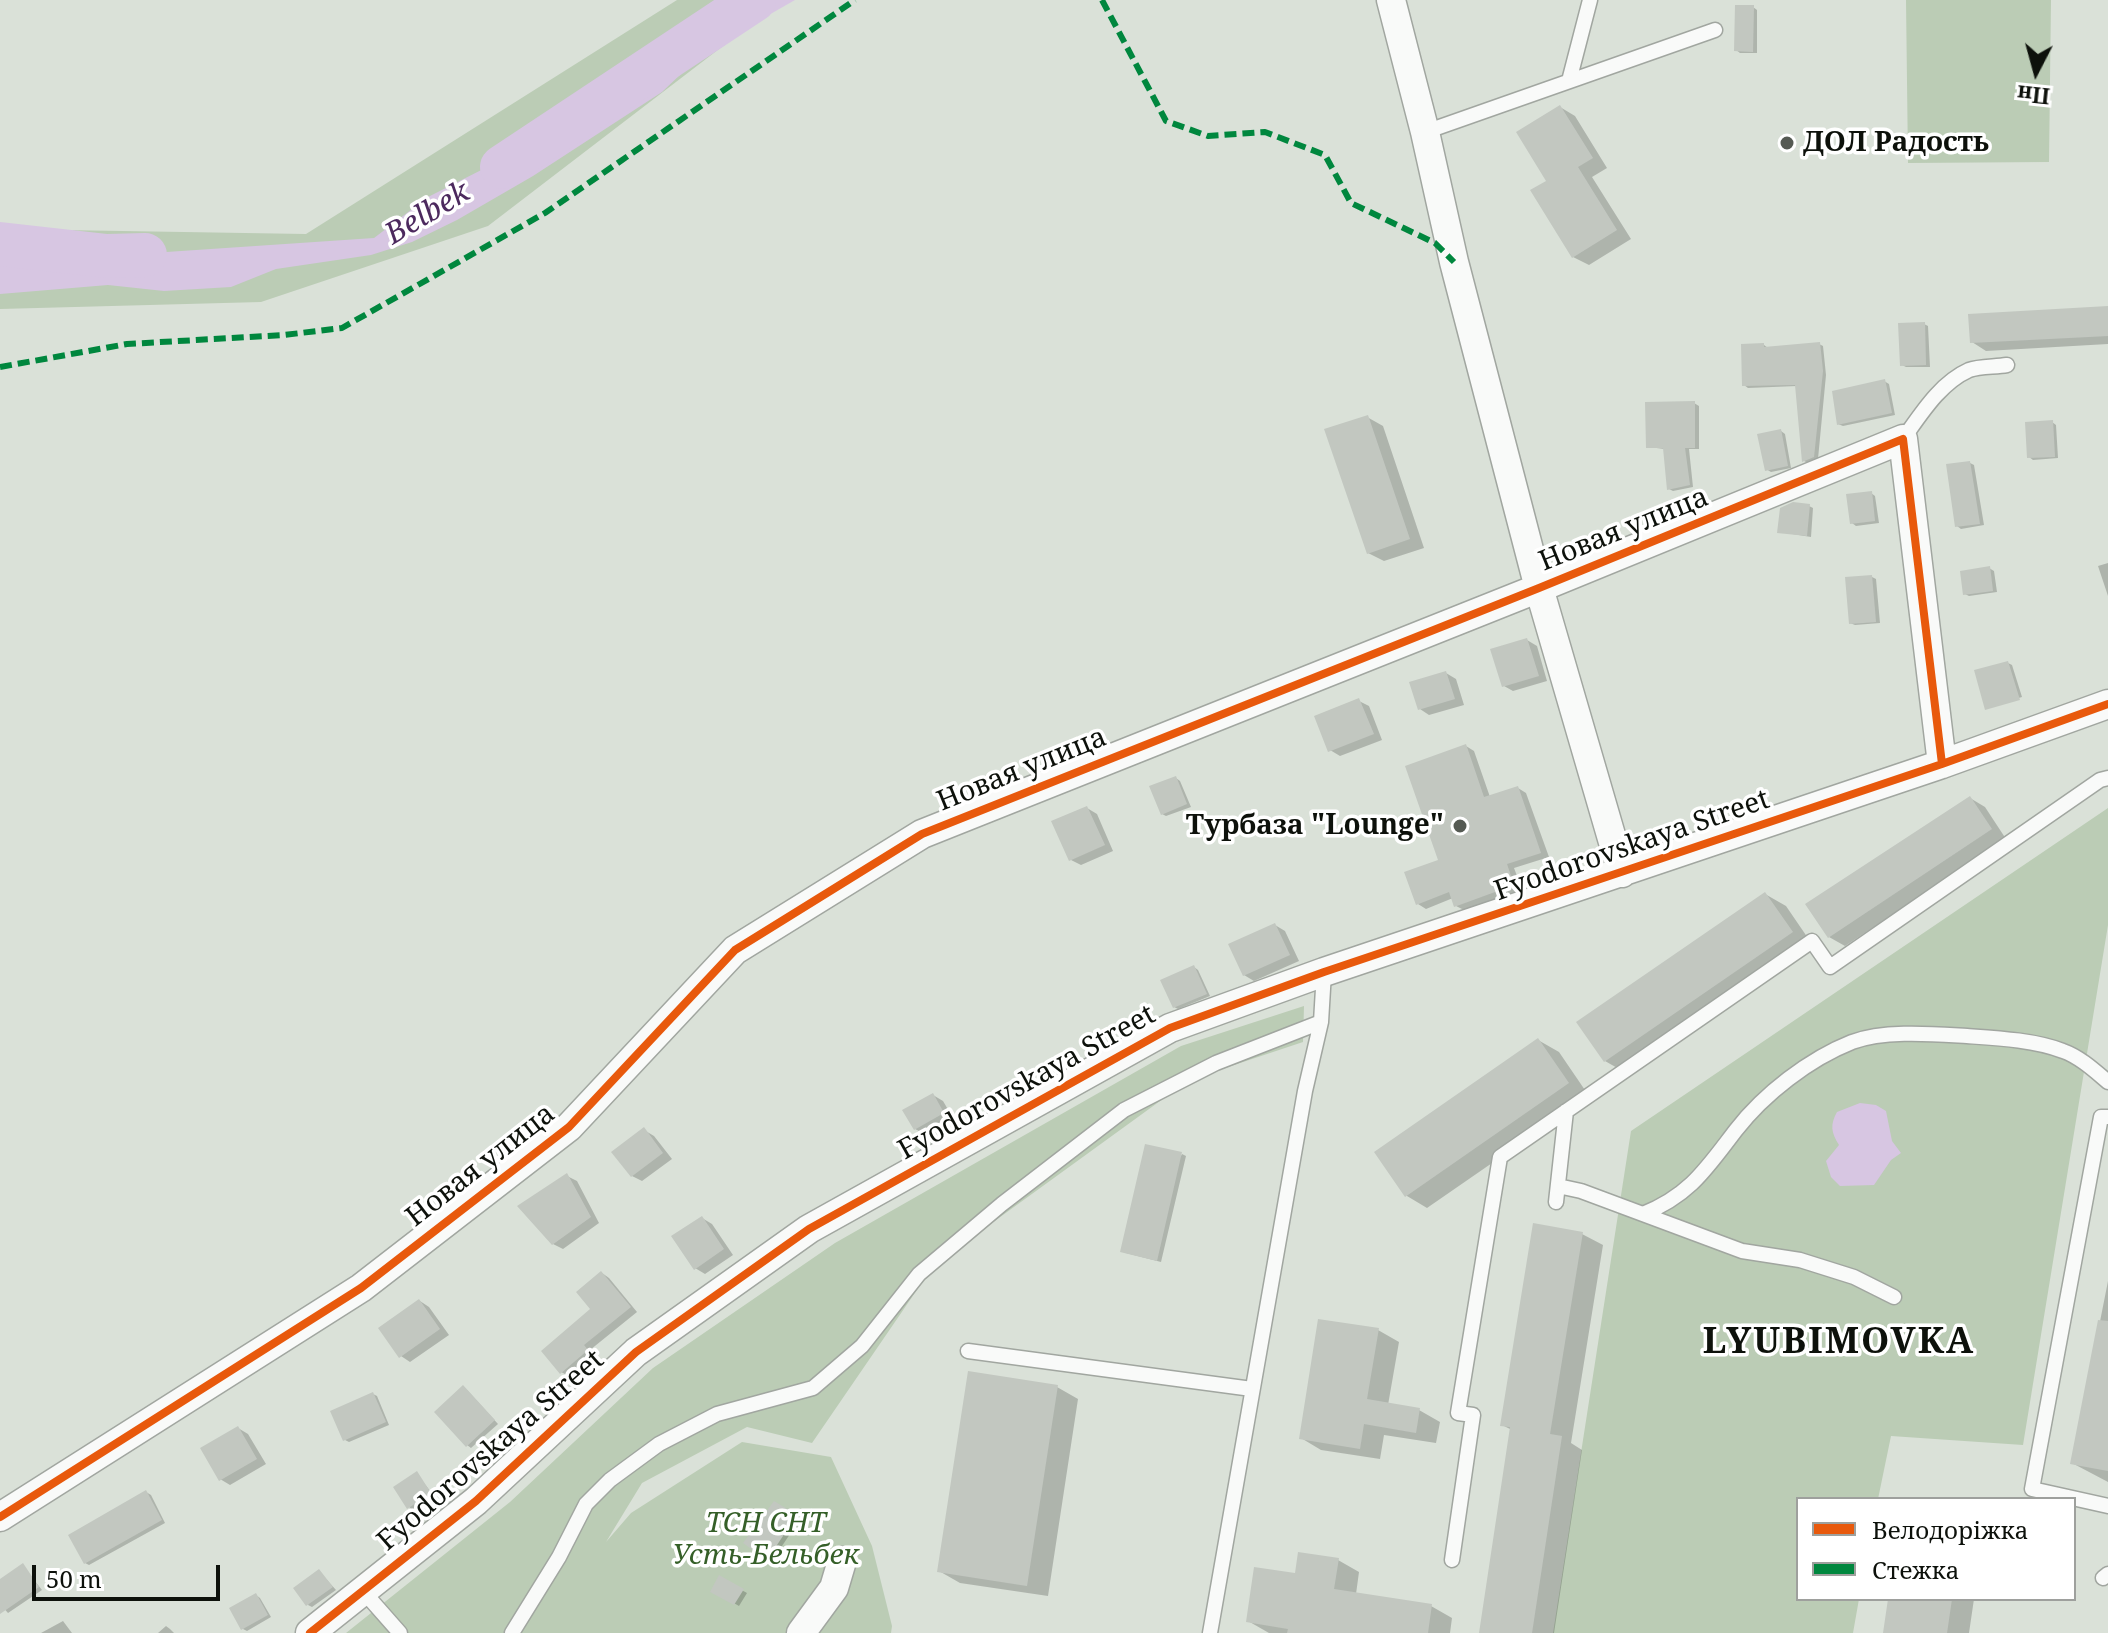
<!DOCTYPE html>
<html>
<head>
<meta charset="utf-8">
<style>
	body { margin:0 }
	#map { position:relative; width:2108px; height:1633px; overflow:hidden; background:#dae1d8; font-family:"Noto Serif",serif }
	canvas { display:block }
	.legend { position:absolute; left:1796px; top:1497px; width:280px; height:104px; box-sizing:border-box; background:#fff; border:2px solid #9ea09d; margin:0; padding:10px 14px; list-style:none; font-size:24px; color:#0d110b }
	.legend li { display:flex; align-items:center; gap:16px; height:40px }
	.legend b { width:40px; border:2px solid #9ea09d }
	.north { position:absolute; left:1996px; top:32px; width:80px; height:80px; -webkit-text-stroke:6px #fff; paint-order:stroke; rotate:186deg; font-size:22px; font-weight:700; line-height:32px; text-align:center; color:#0d110b }
	.north::after { content:''; display:block; margin:auto; width:28px; height:36px; background:#0d110b; clip-path:polygon(50% 0,100% 100%,50% 72%,0 100%) }
	.scale { position:absolute; left:32px; top:1565px; width:188px; height:36px; box-sizing:border-box; border:4px solid #0d110b; border-top:0; padding-left:10px; font-size:24px; line-height:28px; white-space:nowrap; color:#0d110b; -webkit-text-stroke:6px #fff; paint-order:stroke }
</style>
</head>
<body>
<div id="map">
<canvas width="2108" height="1633"></canvas>
<ul class="legend">
<li><b style="height:10px;background:#e8590c"></b>Велодоріжка</li>
<li><b style="height:10px;background:#00873e"></b>Стежка</li>
</ul>
<div class="north">Пн</div>
<div class="scale">50 m</div>
</div>
<script>
const ctx = document.querySelector('canvas').getContext('2d');
ctx.lineJoin = 'round';
function fillPath(path, color) { ctx.fillStyle = color; ctx.fill(path, 'evenodd'); }
function stroke(path, color, width, dash) { ctx.strokeStyle = color; ctx.lineWidth = width; ctx.lineCap = dash ? 'butt' : 'round'; ctx.setLineDash(dash || []); ctx.stroke(path); }
function drawText(font, color, halo, rows, align = 'center') {
  ctx.font = font + ' "Noto Serif",serif'; ctx.lineWidth = 7; ctx.setLineDash([]); ctx.textBaseline = 'middle'; ctx.strokeStyle = halo; ctx.fillStyle = color; for (const [text, x, y, turn = 0] of rows) {
    ctx.save(); ctx.translate(x, y); ctx.rotate((+turn || 0) * Math.PI / 180); ctx.textAlign = isNaN(turn) ? turn : align; if (halo) ctx.strokeText(text, 0, 0); ctx.fillText(text, 0, 0); ctx.restore();
  }
}
const green = new Path2D(`
	M 677,0 L 783,0 L 488,226 L 261,302 L 0,309 L 0,229 L 306,234 Z
	M 1906,0 L 2051,0 L 2049,162 L 1908,163 Z
	M 2108,808 L 2108,925 L 2023,1445 L 1891,1436 L 1878,1499 L 1798,1499 L 1798,1599 L 1859,1599 L 1853,1633 L 1553,1633 L 1631,1131 Z
	M 1304,1006 L 1303,1042 L 1189,1080 L 934,1265 L 812,1443 L 747,1427 L 642,1483 L 606,1542 L 631,1513 L 742,1442 L 831,1457 L 872,1546 L 892,1626 L 891,1633 L 346,1633 L 510,1502 L 653,1368 L 835,1243 L 1181,1046 Z`);
const water = new Path2D(`
	M 754,0 L 795,0 L 704,52 L 662,92 L 533,176 L 457,220 L 412,242 L 371,255 L 276,269 L 231,287 L 164,291 L 108,285 L 0,294 L 0,244 L 107,256 L 374,238 L 428,197 L 505,158 L 519,156 Z
	M 1860,1103 L 1876,1105 L 1886,1111 L 1892,1141 L 1901,1153 L 1891,1160 L 1874,1185 L 1840,1186 L 1831,1177 L 1826,1161 L 1839,1145 C 1831,1132 1830,1125 1837,1112 Z`);
const shadow = new Path2D(`
	M 1753,7 L 1757,10 L 1757,53 L 1740,53 L 1736,50 Z
	M 1560,107 L 1575,116 L 1607,168 L 1592,177 L 1631,239 L 1589,265 L 1573,257 L 1549,181 Z
	M 2108,308 L 2108,344 L 1986,351 L 1972,342 Z
	M 1924,324 L 1928,326 L 1930,367 L 1906,367 L 1902,365 Z
	M 1819,344 L 1823,346 L 1826,375 L 1818,459 L 1808,463 L 1804,461 L 1797,386 L 1748,388 L 1744,385 L 1764,345 L 1768,348 Z
	M 1884,381 L 1889,384 L 1895,415 L 1843,426 L 1838,424 Z
	M 1694,403 L 1699,406 L 1699,449 L 1689,449 L 1693,487 L 1673,491 L 1669,489 L 1665,449 L 1648,447 Z
	M 1367,417 L 1383,426 L 1424,548 L 1384,561 L 1368,553 Z
	M 2052,422 L 2056,425 L 2058,458 L 2033,460 L 2029,457 Z
	M 1781,431 L 1785,434 L 1791,468 L 1771,472 L 1766,469 Z
	M 1970,463 L 1974,465 L 1984,525 L 1961,529 L 1957,526 Z
	M 1871,493 L 1875,496 L 1879,523 L 1856,526 L 1852,523 Z
	M 1809,506 L 1813,508 L 1811,537 L 1780,532 Z
	M 2108,563 L 2108,596 L 2098,566 Z
	M 1989,568 L 1994,571 L 1997,592 L 1969,596 L 1965,594 Z
	M 1872,577 L 1876,579 L 1880,623 L 1855,625 L 1850,623 Z
	M 1527,640 L 1537,646 L 1547,681 L 1513,691 L 1504,686 Z
	M 2008,663 L 2012,665 L 2022,697 L 1988,707 Z
	M 1446,673 L 1456,679 L 1464,705 L 1429,715 L 1420,709 Z
	M 1359,701 L 1369,706 L 1382,740 L 1340,756 L 1330,750 Z
	M 1466,746 L 1474,751 L 1490,797 L 1518,788 L 1526,793 L 1549,857 L 1514,868 L 1522,889 L 1464,910 L 1456,906 L 1453,898 L 1426,909 L 1418,904 L 1440,861 Z
	M 1176,778 L 1180,781 L 1191,807 L 1166,816 L 1162,814 Z
	M 1970,798 L 1985,807 L 2006,839 L 1845,946 L 1829,937 Z
	M 1087,808 L 1097,814 L 1113,851 L 1081,865 L 1071,860 Z
	M 1765,894 L 1786,906 L 1812,944 L 1626,1073 L 1605,1061 Z
	M 1275,925 L 1285,931 L 1299,961 L 1254,981 L 1244,975 Z
	M 1194,967 L 1198,970 L 1210,996 L 1178,1009 L 1174,1007 Z
	M 1538,1040 L 1559,1052 L 1589,1096 L 1427,1208 L 1407,1196 L 1377,1153 Z
	M 933,1095 L 943,1101 L 953,1118 L 925,1134 L 915,1129 Z
	M 644,1130 L 654,1136 L 672,1159 L 642,1181 L 632,1176 Z
	M 1182,1154 L 1186,1156 L 1161,1262 L 1126,1253 Z
	M 567,1176 L 577,1181 L 599,1223 L 563,1249 L 553,1244 Z
	M 702,1218 L 712,1224 L 733,1255 L 705,1274 L 695,1268 Z
	M 1582,1234 L 1603,1245 L 1571,1443 L 1582,1450 L 1554,1633 L 1481,1633 L 1512,1430 L 1502,1425 Z
	M 602,1273 L 609,1278 L 637,1312 L 590,1350 L 594,1355 L 569,1376 L 561,1372 L 593,1310 Z
	M 2108,1281 L 2108,1482 L 2072,1463 Z
	M 420,1301 L 429,1307 L 449,1335 L 410,1362 L 401,1356 Z
	M 1378,1330 L 1399,1342 L 1388,1405 L 1419,1410 L 1440,1422 L 1436,1443 L 1384,1435 L 1380,1459 L 1321,1450 L 1301,1438 Z
	M 1057,1387 L 1078,1399 L 1048,1596 L 960,1583 L 939,1571 Z
	M 467,1390 L 498,1424 L 471,1448 L 467,1445 Z
	M 373,1394 L 377,1396 L 389,1425 L 349,1442 L 345,1440 Z
	M 238,1428 L 248,1434 L 266,1464 L 230,1485 L 220,1479 Z
	M 417,1474 L 434,1496 L 413,1510 L 409,1507 Z
	M 146,1492 L 151,1495 L 165,1523 L 89,1565 L 85,1563 Z
	M 775,1504 L 800,1519 L 772,1561 L 768,1558 Z
	M 1338,1560 L 1359,1572 L 1356,1594 L 1431,1606 L 1452,1618 L 1450,1633 L 1269,1633 L 1248,1621 L 1297,1575 Z
	M 23,1566 L 42,1590 L 8,1613 L 0,1604 L 0,1581 Z
	M 319,1571 L 336,1590 L 312,1607 L 308,1605 Z
	M 720,1578 L 747,1593 L 739,1606 L 713,1591 Z
	M 256,1595 L 260,1598 L 271,1617 L 247,1631 L 243,1629 Z
	M 1890,1599 L 1974,1599 L 1969,1633 L 1885,1633 Z
	M 63,1621 L 72,1633 L 41,1633 Z
	M 166,1626 L 170,1629 L 174,1633 L 158,1633 Z`);
const river = new Path2D(`
	M 502,167 L 754,0
	M 0,244 L 107,256 L 145,255`);
const building = new Path2D(`
	M 1735,5 L 1754,5 L 1753,52 L 1734,51 Z
	M 1560,105 L 1593,158 L 1578,167 L 1617,230 L 1572,258 L 1530,190 L 1546,181 L 1516,132 Z
	M 2108,306 L 2108,336 L 1970,343 L 1968,314 Z
	M 1925,322 L 1926,365 L 1900,366 L 1898,323 Z
	M 1820,342 L 1823,371 L 1814,457 L 1802,462 L 1795,385 L 1742,386 L 1741,344 L 1764,343 L 1764,347 Z
	M 1885,379 L 1892,413 L 1837,425 L 1832,391 Z
	M 1695,401 L 1695,448 L 1685,448 L 1690,485 L 1667,490 L 1663,448 L 1646,448 L 1645,402 Z
	M 1368,415 L 1410,539 L 1367,554 L 1324,429 Z
	M 2053,420 L 2055,457 L 2027,458 L 2025,422 Z
	M 1781,429 L 1788,466 L 1765,471 L 1757,434 Z
	M 1970,461 L 1980,524 L 1955,527 L 1946,464 Z
	M 1872,491 L 1875,521 L 1850,524 L 1846,494 Z
	M 1793,502 L 1810,504 L 1807,536 L 1777,533 L 1780,508 Z
	M 1990,566 L 1993,591 L 1963,595 L 1960,571 Z
	M 1872,575 L 1876,622 L 1849,624 L 1845,577 Z
	M 1527,638 L 1539,676 L 1502,687 L 1490,649 Z
	M 2008,661 L 2020,700 L 1985,710 L 1974,670 Z
	M 1446,671 L 1455,699 L 1418,710 L 1409,682 Z
	M 1359,698 L 1374,734 L 1328,752 L 1314,716 Z
	M 1466,744 L 1484,797 L 1518,786 L 1541,853 L 1507,864 L 1514,885 L 1454,907 L 1449,892 L 1416,905 L 1404,872 L 1438,860 L 1405,766 Z
	M 1176,776 L 1187,804 L 1161,815 L 1149,786 Z
	M 1970,796 L 1992,829 L 1828,938 L 1805,904 Z
	M 1087,806 L 1105,845 L 1069,861 L 1051,821 Z
	M 1765,892 L 1793,932 L 1604,1062 L 1576,1022 Z
	M 1275,923 L 1290,955 L 1243,976 L 1228,944 Z
	M 1194,965 L 1207,994 L 1173,1008 L 1160,980 Z
	M 1538,1038 L 1569,1083 L 1405,1197 L 1374,1152 Z
	M 933,1093 L 944,1113 L 914,1130 L 902,1110 Z
	M 644,1127 L 663,1153 L 631,1177 L 611,1152 Z
	M 1145,1144 L 1182,1152 L 1157,1261 L 1120,1252 Z
	M 567,1173 L 591,1217 L 552,1245 L 517,1206 Z
	M 702,1216 L 724,1249 L 694,1270 L 671,1236 Z
	M 1533,1223 L 1583,1232 L 1550,1434 L 1562,1436 L 1532,1633 L 1479,1633 L 1510,1427 L 1500,1426 Z
	M 601,1271 L 631,1307 L 584,1345 L 588,1350 L 560,1374 L 541,1351 L 590,1309 L 576,1292 Z
	M 419,1299 L 440,1329 L 399,1358 L 378,1328 Z
	M 1318,1319 L 1379,1328 L 1367,1399 L 1420,1408 L 1416,1433 L 1364,1424 L 1360,1449 L 1299,1439 Z
	M 2098,1320 L 2108,1321 L 2108,1471 L 2070,1464 Z
	M 968,1371 L 1058,1385 L 1027,1586 L 937,1572 Z
	M 463,1385 L 495,1420 L 466,1447 L 434,1412 Z
	M 373,1392 L 386,1422 L 343,1441 L 330,1411 Z
	M 238,1426 L 257,1459 L 219,1481 L 200,1448 Z
	M 417,1471 L 431,1493 L 407,1509 L 393,1487 Z
	M 146,1490 L 162,1520 L 84,1564 L 68,1535 Z
	M 774,1501 L 797,1515 L 767,1560 L 743,1543 Z
	M 1298,1552 L 1339,1558 L 1334,1589 L 1432,1604 L 1428,1633 L 1287,1633 L 1288,1629 L 1246,1622 L 1254,1567 L 1295,1573 Z
	M 23,1563 L 39,1587 L 0,1614 L 0,1579 Z
	M 319,1569 L 333,1587 L 306,1606 L 293,1588 Z
	M 719,1575 L 744,1589 L 734,1605 L 710,1592 Z
	M 256,1593 L 268,1615 L 241,1630 L 229,1608 Z
	M 1888,1599 L 1952,1599 L 1947,1633 L 1883,1633 Z`);
const service = new Path2D(`
	M 1569,81 L 1590,0
	M 1425,132 L 1715,30
	M 1903,439 C 1921,414 1940,383 1969,370 C 1979,366 1995,367 2007,365
	M 2108,1117 L 2101,1117 L 2032,1489 L 2108,1506
	M 1558,1186 L 1581,1191 L 1742,1251 L 1800,1260 L 1854,1277 L 1894,1297
	M 1556,1202 L 1566,1111
	M 1643,1214 C 1690,1195 1706,1169 1736,1130 C 1764,1094 1809,1059 1852,1042 C 1885,1030 1932,1034 1967,1036 C 1996,1038 2035,1040 2063,1051 C 2080,1057 2095,1071 2108,1082
	M 968,1351 L 1252,1389
	M 1452,1560 L 1473,1415 L 1458,1413 L 1500,1157 L 1812,941 L 1830,967 L 2100,780 L 2108,778
	M 2103,1578 L 2108,1574
	M 363,1591 L 400,1633
	M 512,1633 L 559,1557 L 586,1504 L 610,1480 L 659,1444 L 717,1414 L 813,1388 L 862,1346 L 919,1274 L 1002,1204 L 1124,1110 L 1216,1063 L 1321,1022
	M 1210,1633 L 1305,1091 L 1321,1022 L 1324,972`);
const minor = new Path2D(`
	M 1391,0 L 1425,132 L 1454,262 L 1539,588 L 1622,873
	M 0,1517 L 361,1288 L 569,1127 L 735,950 L 922,834 L 1539,588 L 1903,439 L 1942,764
	M 310,1633 L 476,1501 L 636,1352 L 809,1229 L 1170,1028 L 1324,972 L 1942,764 L 2108,704
	M 801,1633 L 834,1588 L 842,1561`);
const quiet = new Path2D(`
	M 1102,0 L 1166,121 L 1208,136 L 1265,132 L 1325,155 L 1351,203 L 1435,243 L 1454,262
	M 0,367 L 127,344 L 284,335 L 342,328 L 545,213 L 855,0`);
const cycleway = new Path2D(`
	M 0,1517 L 361,1288 L 569,1127 L 735,950 L 922,834 L 1539,588 L 1903,439 L 1942,764
	M 310,1633 L 476,1501 L 636,1352 L 809,1229 L 1170,1028 L 1324,972 L 1942,764 L 2108,704`);
const markers = [
	[1787,143,8,"#555a53"],
	[1460,826,8,"#555a53"]
];
const poiNames = [
	["ДОЛ Радость",1803,143],
	["Турбаза \"Lounge\"",1444,826,"right"]
];
const streetNames = [
	["Новая улица",1624,530,-22],
	["Новая улица",1022,770,-22],
	["Fyodorovskaya Street",1632,846,-19],
	["Fyodorovskaya Street",1027,1083,-29],
	["Новая улица",481,1166,-38],
	["Fyodorovskaya Street",491,1451,-41]
];
const parkNames = [
	["ТСН СНТ",766,1524],
	["Усть-Бельбек",766,1556]
];
const waterNames = [
	["Belbek",428,214,-31]
];
const districtNames = [
	["LYUBIMOVKA",1839,1343]
];
fillPath(green, '#bbccb5');
fillPath(water, '#d7c6e2');
fillPath(shadow, '#0003');
stroke(river, '#d7c6e2', 44);
fillPath(building, '#c2c7c0');
stroke(service, '#a1a6a0', 17);
stroke(minor, '#a1a6a0', 31);
stroke(service, '#f9faf9', 14);
stroke(minor, '#f9faf9', 28);
stroke(quiet, '#00873e', 6, [12, 6]);
stroke(cycleway, '#e8590c', 8);
for (const [x, y, r, color] of markers) { const dot = new Path2D(); dot.arc(x, y, r, 0, 2 * Math.PI); ctx.fillStyle = color; ctx.fill(dot); stroke(dot, '#fff', 3); }
drawText('bold 28px', '#0d110b', '#fff', poiNames, 'left');
drawText('28px', '#0d110b', '#fff', streetNames);
drawText('italic 28px', '#355f28', '#fff', parkNames);
drawText('italic 30px', '#4c295e', '#fff', waterNames);
ctx.letterSpacing = '2px';
drawText('bold 36px', '#0d110b', '#fff', districtNames);
ctx.letterSpacing = '0px';
</script>
</body>
</html>
